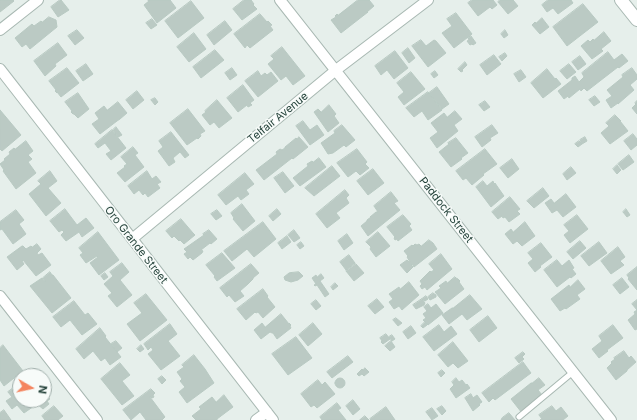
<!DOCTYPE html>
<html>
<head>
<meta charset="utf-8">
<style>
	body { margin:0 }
	#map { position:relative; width:637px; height:420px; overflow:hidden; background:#e6efeb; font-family:Inter,sans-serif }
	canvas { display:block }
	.north { position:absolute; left:12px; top:368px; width:40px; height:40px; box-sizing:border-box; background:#f7fbf9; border:1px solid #a3b1ad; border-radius:50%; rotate:99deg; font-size:11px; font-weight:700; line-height:16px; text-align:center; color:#24423a }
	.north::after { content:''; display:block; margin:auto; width:14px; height:18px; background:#f4845f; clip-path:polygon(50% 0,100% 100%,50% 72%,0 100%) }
</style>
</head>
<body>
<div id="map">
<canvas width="637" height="420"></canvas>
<div class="north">N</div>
</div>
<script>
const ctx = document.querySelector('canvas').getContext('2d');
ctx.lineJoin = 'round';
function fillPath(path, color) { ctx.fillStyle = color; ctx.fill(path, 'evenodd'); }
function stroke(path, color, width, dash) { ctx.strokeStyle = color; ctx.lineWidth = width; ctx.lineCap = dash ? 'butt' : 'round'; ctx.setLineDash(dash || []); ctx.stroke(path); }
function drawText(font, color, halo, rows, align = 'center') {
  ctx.font = font + ' Inter,sans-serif'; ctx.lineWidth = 3; ctx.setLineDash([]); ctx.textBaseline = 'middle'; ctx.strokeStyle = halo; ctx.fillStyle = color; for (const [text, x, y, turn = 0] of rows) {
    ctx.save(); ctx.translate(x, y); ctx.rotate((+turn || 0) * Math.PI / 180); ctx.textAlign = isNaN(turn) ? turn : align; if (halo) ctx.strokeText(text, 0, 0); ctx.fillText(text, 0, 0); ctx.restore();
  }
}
const building = new Path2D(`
	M 0,0 L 13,0 L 14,1 L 0,12 Z
	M 60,0 L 61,0 L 69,10 L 58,17 L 51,7 Z
	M 148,0 L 170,0 L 176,8 L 157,23 L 144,5 L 149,1 Z
	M 244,0 L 251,0 L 254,4 L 253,5 L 257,9 L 242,20 L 233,9 Z
	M 358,0 L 369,0 L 374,6 L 367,12 L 368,12 L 341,33 L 331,20 L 336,17 L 335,16 L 337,14 L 338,15 Z
	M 472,0 L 493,0 L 497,5 L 492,9 L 490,7 L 478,16 L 468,3 Z
	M 500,0 L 513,0 L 518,6 L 508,14 L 498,2 Z
	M 548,0 L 571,0 L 573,3 L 558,14 L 553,8 L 547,12 L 542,5 Z
	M 191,1 L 204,18 L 178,38 L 165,21 Z
	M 583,4 L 598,22 L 567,46 L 553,27 Z
	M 456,13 L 472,34 L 454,48 L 442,33 L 452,26 L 447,19 Z
	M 260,14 L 267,22 L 268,21 L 272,25 L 270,26 L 273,30 L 250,48 L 247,45 L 245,48 L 234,34 Z
	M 49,17 L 56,20 L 57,27 L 30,49 L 26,44 L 22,47 L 15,38 L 32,24 L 34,26 L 41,21 L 42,22 Z
	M 542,18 L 549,27 L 540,34 L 532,25 L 535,22 L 536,23 Z
	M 152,19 L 157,25 L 151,29 L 146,23 Z
	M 225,21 L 232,30 L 214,45 L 207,35 Z
	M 77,30 L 84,38 L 75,45 L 68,36 Z
	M 505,30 L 508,35 L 504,38 L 501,34 Z
	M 604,32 L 611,41 L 601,49 L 603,51 L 592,59 L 581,46 L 588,40 L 590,42 L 593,39 L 594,40 Z
	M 194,33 L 206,49 L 189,62 L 177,47 Z
	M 471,36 L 476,43 L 473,45 L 472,44 L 470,45 L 467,41 L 469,40 L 468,38 Z
	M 421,40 L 426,46 L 434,40 L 436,41 L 446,53 L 428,67 L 412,46 Z
	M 58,43 L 67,55 L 55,64 L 56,66 L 45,76 L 34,61 Z
	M 282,47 L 305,76 L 293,85 L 286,76 L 281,80 L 268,64 L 274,59 L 271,56 Z
	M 408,48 L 415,58 L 409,63 L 402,53 Z
	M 215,50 L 224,60 L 201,78 L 193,67 Z
	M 395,51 L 408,68 L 394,79 L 387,70 L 381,75 L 375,66 Z
	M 608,52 L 614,60 L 622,54 L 628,61 L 619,68 L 618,67 L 587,91 L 584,88 L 581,91 L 580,89 L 569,98 L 568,96 L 564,99 L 558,91 L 572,80 L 572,78 L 575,76 L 579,82 L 584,77 L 582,73 Z
	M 505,53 L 507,56 L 502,61 L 499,57 Z
	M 494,55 L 501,64 L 487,75 L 480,65 Z
	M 580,56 L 586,64 L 578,70 L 572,62 Z
	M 465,62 L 467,65 L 462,70 L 463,71 L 461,72 L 458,69 Z
	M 86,64 L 93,74 L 83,81 L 76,71 Z
	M 569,64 L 576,72 L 567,79 L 560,71 Z
	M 67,68 L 79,83 L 61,97 L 57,92 L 57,93 L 55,91 L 56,90 L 49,81 Z
	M 232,68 L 237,75 L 230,80 L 225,73 Z
	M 632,68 L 637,75 L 637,79 L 630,85 L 634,90 L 618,104 L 618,103 L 611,108 L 606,100 L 612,96 L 607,90 L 623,77 L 622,75 Z
	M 547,69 L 555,79 L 556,78 L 561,84 L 543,98 L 531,83 Z
	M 521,70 L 526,77 L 519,82 L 514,74 Z
	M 258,71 L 261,76 L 265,73 L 267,75 L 271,72 L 278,81 L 258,97 L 245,81 Z
	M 435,71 L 438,75 L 434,78 L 431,74 Z
	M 411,72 L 425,89 L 404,105 L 398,97 L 404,92 L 397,83 Z
	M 243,85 L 254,100 L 250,103 L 252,105 L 248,107 L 247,105 L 238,112 L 227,98 Z
	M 437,87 L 449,104 L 442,109 L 429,93 Z
	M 137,91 L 144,100 L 133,109 L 126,100 Z
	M 428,92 L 442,110 L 428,120 L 422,111 L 414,117 L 406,108 Z
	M 78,93 L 89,109 L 78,118 L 74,114 L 73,114 L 71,112 L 72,111 L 65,102 Z
	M 595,96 L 600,102 L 594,106 L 589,100 Z
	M 155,98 L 158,102 L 155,105 L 151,100 Z
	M 217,100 L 232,118 L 219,128 L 214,122 L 210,125 L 202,115 L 206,112 L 205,111 Z
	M 485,101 L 490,107 L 484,111 L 479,105 Z
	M 637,101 L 637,114 L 632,108 L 636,104 L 635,103 Z
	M 118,102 L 127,113 L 120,119 L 117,121 L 100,134 L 92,124 L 99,119 L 95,113 L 104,106 L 107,110 Z
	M 329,105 L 336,114 L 334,116 L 339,123 L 328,132 L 314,112 L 318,109 L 321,112 Z
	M 188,109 L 205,131 L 200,134 L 201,136 L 198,139 L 197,138 L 187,145 L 170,123 Z
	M 0,110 L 21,135 L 2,151 L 0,149 Z
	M 455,111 L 462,119 L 454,125 L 458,131 L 437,148 L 430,138 L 438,132 L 431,123 L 444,113 L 447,117 Z
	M 615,115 L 621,121 L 620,121 L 628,131 L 610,144 L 601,133 L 609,126 L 606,123 Z
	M 303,121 L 310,130 L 317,125 L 324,135 L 310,145 L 296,126 Z
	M 342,125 L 355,140 L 346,147 L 344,145 L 333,153 L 328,154 L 321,143 L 335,133 L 334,131 Z
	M 492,125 L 498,133 L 490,138 L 491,140 L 482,147 L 475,137 Z
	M 116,127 L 122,135 L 118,137 L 113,130 Z
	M 112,130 L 126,148 L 111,160 L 106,154 L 111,151 L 105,143 L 98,148 L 95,144 Z
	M 171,132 L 189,155 L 185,158 L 180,152 L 173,158 L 175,162 L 169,166 L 158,151 L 163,147 L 159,141 Z
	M 633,134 L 637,139 L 637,145 L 631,150 L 624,141 Z
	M 299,137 L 308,147 L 293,159 L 292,158 L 264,180 L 256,170 L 277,154 L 276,152 L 280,149 L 282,150 L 285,148 L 285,147 L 296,138 L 297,139 Z
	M 585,137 L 587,141 L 582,144 L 580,140 Z
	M 456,138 L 468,153 L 461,158 L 462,159 L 451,167 L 439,152 L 449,144 L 448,143 Z
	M 26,141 L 33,151 L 28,155 L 32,159 L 28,162 L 36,173 L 16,189 L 3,171 L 4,170 L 0,164 L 5,160 L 4,159 L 10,154 L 9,152 L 14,148 L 15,149 Z
	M 579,141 L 582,144 L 578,147 L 575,144 Z
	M 133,147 L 138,153 L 135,155 L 144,167 L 125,182 L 117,173 L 125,167 L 124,166 L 127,164 L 121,157 Z
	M 357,149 L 367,162 L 365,164 L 369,168 L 360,175 L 356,171 L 348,177 L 337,163 Z
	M 485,149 L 497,164 L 483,174 L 484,175 L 472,185 L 466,178 L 463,180 L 456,171 Z
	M 629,155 L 634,162 L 623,170 L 618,164 Z
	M 319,158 L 326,167 L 300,186 L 293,178 L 308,166 L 307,164 L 312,161 L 313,162 Z
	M 512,159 L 519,169 L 508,178 L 500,168 Z
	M 617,165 L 621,170 L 617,174 L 613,169 Z
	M 332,166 L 340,176 L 314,196 L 305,188 Z
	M 571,167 L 576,173 L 567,180 L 563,174 Z
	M 373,169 L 384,183 L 368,195 L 357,181 Z
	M 50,171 L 57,181 L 48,188 L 61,203 L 46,216 L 29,194 L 41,184 L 38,181 Z
	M 147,171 L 152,179 L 156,176 L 161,182 L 157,184 L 160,188 L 148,197 L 145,193 L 143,195 L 139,190 L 134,194 L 128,186 Z
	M 283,172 L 294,186 L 285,193 L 274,178 Z
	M 245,173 L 254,184 L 246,190 L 249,194 L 241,200 L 238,196 L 226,205 L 218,195 Z
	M 483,181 L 487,186 L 493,181 L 494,184 L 495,183 L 497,186 L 504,196 L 491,207 L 476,187 Z
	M 543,188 L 549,196 L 534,208 L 527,201 Z
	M 345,190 L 349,195 L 346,198 L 349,203 L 336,213 L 340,218 L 327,228 L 316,214 Z
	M 391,192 L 398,201 L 394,203 L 400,210 L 368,236 L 361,226 L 367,221 L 367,220 L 371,217 L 370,217 L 376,212 L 378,212 L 374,206 Z
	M 566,194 L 576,207 L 563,217 L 557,210 L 552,213 L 545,203 L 551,199 L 554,203 Z
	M 510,197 L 520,209 L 517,211 L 520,214 L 509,222 L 505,217 L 503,218 L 502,216 L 498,219 L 492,212 Z
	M 242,204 L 255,221 L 243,231 L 233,219 L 234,218 L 231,213 Z
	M 65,209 L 77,225 L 86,218 L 94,228 L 82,237 L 79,232 L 66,241 L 61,235 L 64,232 L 62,230 L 59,232 L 50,221 Z
	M 277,209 L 281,214 L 273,221 L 269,216 Z
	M 626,209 L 630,215 L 627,217 L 623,212 Z
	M 16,210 L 24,220 L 19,224 L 26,234 L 13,244 L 2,229 L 0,230 L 0,222 Z
	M 217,210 L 222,216 L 216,220 L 211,214 Z
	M 403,215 L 411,224 L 409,226 L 412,230 L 398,241 L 397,239 L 395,240 L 394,238 L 395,237 L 387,227 Z
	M 577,215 L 588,229 L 570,243 L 564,235 L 569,231 L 564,225 Z
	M 181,219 L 193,233 L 195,235 L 184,244 L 180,240 L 179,241 L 174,236 L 172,238 L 166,231 Z
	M 263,222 L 276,239 L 254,257 L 247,249 L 232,261 L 224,251 Z
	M 525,222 L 535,236 L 522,246 L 517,241 L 513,244 L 505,234 L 511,229 L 513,232 Z
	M 209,230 L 217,239 L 211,244 L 210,243 L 201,250 L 203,251 L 202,253 L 193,260 L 190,257 L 188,259 L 184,254 L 187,252 L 184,249 L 204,235 L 203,234 Z
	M 294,230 L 300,238 L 294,242 L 288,235 Z
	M 98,232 L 119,260 L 99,275 L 90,263 L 98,257 L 97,256 L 86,263 L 80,255 L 83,253 L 79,248 Z
	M 378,232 L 390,246 L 376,257 L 370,249 L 371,247 L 366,242 Z
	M 347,234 L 353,243 L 344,250 L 338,241 Z
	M 287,236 L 291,242 L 282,249 L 278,243 Z
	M 429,240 L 433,243 L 437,249 L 414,267 L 412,264 L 411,265 L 413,267 L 407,273 L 400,265 L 407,260 L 409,262 L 410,262 L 407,257 L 408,256 L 404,251 L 412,245 L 413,246 L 415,244 L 417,245 L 419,244 L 421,246 Z
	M 580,241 L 586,248 L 573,259 L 567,252 Z
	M 301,242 L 304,246 L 300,249 L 297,245 Z
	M 599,242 L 607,253 L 589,266 L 581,256 Z
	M 541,243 L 552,257 L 540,266 L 541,267 L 535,272 L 528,263 L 533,259 L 528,253 Z
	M 37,244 L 41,249 L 37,253 L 38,255 L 42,253 L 51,265 L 36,276 L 23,260 L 22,261 L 24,264 L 17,270 L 7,257 L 22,246 L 23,246 L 26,249 L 31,246 L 32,247 Z
	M 618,247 L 625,257 L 620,261 L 624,265 L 611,274 L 601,261 Z
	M 222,253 L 235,268 L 217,281 L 214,277 L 215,276 L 206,265 Z
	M 441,254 L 452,269 L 427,290 L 425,287 L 422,289 L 420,286 L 422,284 L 420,281 L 430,271 L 431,272 L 434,270 L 429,264 Z
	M 349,255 L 355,263 L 346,270 L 340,262 Z
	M 557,260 L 562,266 L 569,260 L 574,268 L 572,269 L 576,274 L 571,278 L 570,277 L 557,287 L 544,270 Z
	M 122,263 L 129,272 L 120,280 L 132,295 L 117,307 L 108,296 L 112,293 L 104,284 L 113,276 L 110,272 Z
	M 251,264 L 259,273 L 253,278 L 253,279 L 248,284 L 240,291 L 244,296 L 235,302 L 229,295 L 227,297 L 220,288 Z
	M 356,264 L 364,273 L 354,281 L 346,271 Z
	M 637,267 L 637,290 L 628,279 L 629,278 L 627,275 Z
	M 50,272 L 52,275 L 53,275 L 71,298 L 52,313 L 30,286 L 42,278 L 45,282 L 45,281 L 43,278 Z
	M 299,272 L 303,276 L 298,280 L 291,282 L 285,280 L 284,277 L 289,273 Z
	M 105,273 L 108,277 L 104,280 L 101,276 Z
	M 321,274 L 324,278 L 320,281 L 329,294 L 325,297 L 317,285 L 315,286 L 314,285 L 316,284 L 312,278 L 316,275 L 317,277 Z
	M 455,277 L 456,278 L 458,279 L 460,281 L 459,282 L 464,289 L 445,304 L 435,292 L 441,288 L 439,286 L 446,281 L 447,283 Z
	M 622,278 L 629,287 L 620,294 L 613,285 Z
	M 578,280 L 585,289 L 577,295 L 580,299 L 566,309 L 565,308 L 560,311 L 551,299 L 569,285 L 570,287 Z
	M 409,282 L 419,295 L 402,310 L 399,306 L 394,309 L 389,302 L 393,299 L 389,294 L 399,287 L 400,289 Z
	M 335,283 L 338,286 L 333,290 L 331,287 Z
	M 263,289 L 268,296 L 267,297 L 275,307 L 263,318 L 258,312 L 256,313 L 255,312 L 246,320 L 237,309 Z
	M 433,293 L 436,295 L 436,297 L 430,300 L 428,297 Z
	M 146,294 L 167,320 L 140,341 L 127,324 L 142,313 L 134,303 Z
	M 470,295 L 482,309 L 467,320 L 462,314 L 449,324 L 442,315 L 452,308 L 453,308 Z
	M 426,296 L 428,299 L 425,301 L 422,299 Z
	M 377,299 L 384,307 L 375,314 L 368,306 Z
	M 422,299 L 425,303 L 424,305 L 416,309 L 413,305 Z
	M 316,300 L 321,306 L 316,310 L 311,304 Z
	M 637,300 L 637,329 L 635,330 L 628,320 L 635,314 L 634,312 L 637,310 L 632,304 Z
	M 74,301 L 85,315 L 88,313 L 97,324 L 82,335 L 70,320 L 61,327 L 53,317 Z
	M 428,304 L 431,308 L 436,304 L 443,313 L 428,325 L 423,320 L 426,318 L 423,314 L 427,311 L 424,307 Z
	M 281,314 L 289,324 L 289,323 L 291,325 L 290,326 L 291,328 L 277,339 L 273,333 L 272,333 L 270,332 L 261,339 L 254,330 L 262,323 L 265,327 Z
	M 488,316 L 497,328 L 479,342 L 470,330 Z
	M 396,318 L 402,323 L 398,326 L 393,320 Z
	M 425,322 L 427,325 L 423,328 L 421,326 Z
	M 313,323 L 322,334 L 308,346 L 299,335 Z
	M 170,324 L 177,334 L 168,341 L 180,356 L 161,370 L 148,354 L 153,350 L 151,347 L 148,350 L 144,344 Z
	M 439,325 L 444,332 L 451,326 L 457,334 L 434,351 L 423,337 Z
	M 613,325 L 623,338 L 607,350 L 608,351 L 599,358 L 592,349 L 602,341 L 599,336 Z
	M 411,326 L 416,333 L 408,339 L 403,332 Z
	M 100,328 L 106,336 L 105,337 L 121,357 L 110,365 L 105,358 L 101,361 L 93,351 L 84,359 L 76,349 Z
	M 386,334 L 390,339 L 383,344 L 381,342 L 382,341 L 380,338 Z
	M 392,335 L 395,339 L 392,341 L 389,337 Z
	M 296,337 L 312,358 L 288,375 L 272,354 Z
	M 116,341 L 122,348 L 117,352 L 111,344 Z
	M 391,341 L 395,347 L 390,351 L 385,346 Z
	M 453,342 L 468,361 L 458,368 L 453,363 L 448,367 L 438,355 Z
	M 3,345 L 23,371 L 4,386 L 0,380 L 0,348 Z
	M 141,345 L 144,349 L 140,352 L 137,349 Z
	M 624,351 L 629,358 L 631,356 L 636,362 L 627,370 L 627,371 L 616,380 L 607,368 L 612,363 L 611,362 L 615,359 L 614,358 Z
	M 523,352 L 525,354 L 522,357 L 524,359 L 519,363 L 515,358 Z
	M 194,355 L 205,369 L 214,383 L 187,403 L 179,392 L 185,387 L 180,381 L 182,379 L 177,372 L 184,367 L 182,365 Z
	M 348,356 L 353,362 L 332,378 L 327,372 Z
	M 523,362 L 531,373 L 495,400 L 493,398 L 489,402 L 482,393 Z
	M 120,363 L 130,375 L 122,381 L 134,396 L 122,405 L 101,379 Z
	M 365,368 L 369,372 L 364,376 L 362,374 L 359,376 L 357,374 L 362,369 L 363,370 Z
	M 442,370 L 445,373 L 441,377 L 438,373 Z
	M 162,376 L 166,380 L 162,384 L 158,379 Z
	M335 383a5 5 0 1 1 10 0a5 5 0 1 1-10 0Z
	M 456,378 L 459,382 L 462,380 L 466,385 L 467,384 L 470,388 L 456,398 L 450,389 L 454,385 L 452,382 Z
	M 539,378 L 545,385 L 538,390 L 542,395 L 535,400 L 536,401 L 522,413 L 511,399 L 531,383 L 532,383 Z
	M 318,380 L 322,385 L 325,382 L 335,394 L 317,408 L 314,405 L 311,407 L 301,394 Z
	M 19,384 L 20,386 L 20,400 L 44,400 L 44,393 L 50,399 L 47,401 L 49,404 L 43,409 L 37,404 L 24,413 L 17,405 L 12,409 L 6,401 L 12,397 L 8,392 Z
	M 151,389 L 155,393 L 153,395 L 154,397 L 152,398 L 150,396 L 150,397 L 165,417 L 162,420 L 146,420 L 140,412 L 131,420 L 123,410 Z
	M 471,394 L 473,398 L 477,395 L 482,402 L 479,404 L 480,405 L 473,411 L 465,398 Z
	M 224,395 L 233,407 L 217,419 L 217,420 L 196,420 L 192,416 L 201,409 L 199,407 L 212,397 L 216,402 Z
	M 353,400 L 360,409 L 353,415 L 346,406 Z
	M 337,403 L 341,408 L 338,410 L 346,420 L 322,420 L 320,417 Z
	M 54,406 L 63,416 L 58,420 L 45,420 L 42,416 Z
	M 442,406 L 446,411 L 442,415 L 437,409 Z
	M 552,406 L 556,411 L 561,407 L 568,416 L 563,420 L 540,420 L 542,419 L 539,415 Z
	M 386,407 L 395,420 L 371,420 L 370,419 Z
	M 432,408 L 438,416 L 432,420 L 426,412 Z
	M 4,410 L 11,420 L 0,420 L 0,413 Z
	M 509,413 L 515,420 L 501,420 L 502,418 Z
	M 365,416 L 369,420 L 360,420 Z`);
const service = new Path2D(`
	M 519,417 L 573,372`);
const minor = new Path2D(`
	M 280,0 L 611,420
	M 0,30 L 38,0
	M 0,69 L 273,420
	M 132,239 L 336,70 L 428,0
	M 0,296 L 97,420
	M 256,420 L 267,412`);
const tertiary = new Path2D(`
	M 621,0 L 637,20`);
const streetNames = [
	["Telfair Avenue",278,118,-39],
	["Paddock Street",446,210,52],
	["Oro Grande Street",136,245,52]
];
fillPath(building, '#bbcac4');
stroke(building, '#b8c9c2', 1);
stroke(service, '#a8b8b2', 7);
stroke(minor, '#a8b8b2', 12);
stroke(tertiary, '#a8b8b2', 14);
stroke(service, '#fff', 5);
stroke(minor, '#fff', 10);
stroke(tertiary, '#fff', 12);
drawText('11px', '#24423a', '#f7fbf9', streetNames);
</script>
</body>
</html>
